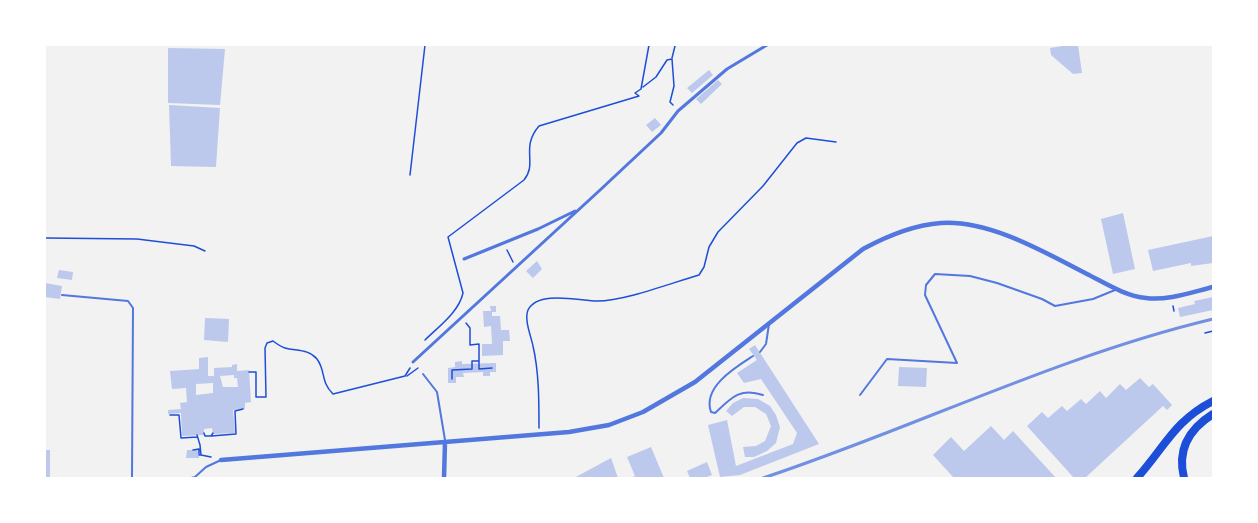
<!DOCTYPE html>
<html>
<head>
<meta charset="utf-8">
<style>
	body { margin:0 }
	#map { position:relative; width:1258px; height:523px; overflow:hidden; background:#f2f2f2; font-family:"Source Sans 3",sans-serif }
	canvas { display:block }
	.frame { position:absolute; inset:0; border:46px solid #fff; pointer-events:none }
</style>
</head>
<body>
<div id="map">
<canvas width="1258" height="523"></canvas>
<div class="frame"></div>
</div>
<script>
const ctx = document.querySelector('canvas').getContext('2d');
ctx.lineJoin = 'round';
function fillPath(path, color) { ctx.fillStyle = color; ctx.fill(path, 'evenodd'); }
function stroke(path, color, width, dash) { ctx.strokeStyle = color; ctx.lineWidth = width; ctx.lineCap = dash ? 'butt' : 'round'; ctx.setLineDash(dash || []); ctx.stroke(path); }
const building = new Path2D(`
	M 1069,45 L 1078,45 L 1082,73 L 1073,74 L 1051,55 L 1050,48 Z
	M 168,48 L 225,49 L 220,105 L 168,103 Z
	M 709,70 L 713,75 L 692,93 L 687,88 Z
	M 718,80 L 722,84 L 701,104 L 696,99 Z
	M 169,105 L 220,108 L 216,167 L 171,166 Z
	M 655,118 L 661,125 L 652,132 L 646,125 Z
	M 1123,213 L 1135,269 L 1113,274 L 1101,219 Z
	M 1213,236 L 1213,263 L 1191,266 L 1191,263 L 1153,271 L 1148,250 Z
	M 537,261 L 542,269 L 533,278 L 526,271 Z
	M 59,270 L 73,272 L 72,280 L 57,278 Z
	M 45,283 L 62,286 L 60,299 L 45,297 Z
	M 1213,297 L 1213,310 L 1180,317 L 1178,308 L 1195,304 L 1194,301 Z
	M 490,306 L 496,306 L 496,312 L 492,312 L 492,316 L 500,316 L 501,330 L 509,330 L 510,341 L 503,341 L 503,355 L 482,356 L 482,344 L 492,344 L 491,326 L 484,327 L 483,311 L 491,311 Z
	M 205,318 L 229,319 L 228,342 L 204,340 Z
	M 755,345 L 819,444 L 740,475 L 720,477 L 708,425 L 727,420 L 736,466 L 793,444 L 797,433 L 761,379 L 744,383 L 737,373 L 757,360 L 749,349 Z
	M 208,357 L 208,376 L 214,376 L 214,368 L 232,367 L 232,365 L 237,364 L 237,371 L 249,370 L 251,402 L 245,403 L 245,409 L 233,410 L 235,433 L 213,434 L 212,428 L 204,429 L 204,435 L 182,436 L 181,413 L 168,414 L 168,410 L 181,409 L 180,403 L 187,402 L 186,388 L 172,389 L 170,371 L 199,369 L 199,358 ZM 234,375 L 234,378 L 237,378 L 238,387 L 223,387 L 220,376 ZM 213,383 L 213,393 L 196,395 L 196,384 Z
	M 462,361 L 462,364 L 496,363 L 496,372 L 490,372 L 490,376 L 483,376 L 483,372 L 463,373 L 464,377 L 456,377 L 456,383 L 448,383 L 448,368 L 455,367 L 455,362 Z
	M 899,367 L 927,368 L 926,387 L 898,386 Z
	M 1140,378 L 1149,387 L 1153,384 L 1172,405 L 1167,410 L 1163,406 L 1085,478 L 1074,478 L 1027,426 L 1042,412 L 1048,418 L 1062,406 L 1067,411 L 1081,399 L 1086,404 L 1100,391 L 1106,398 L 1120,384 L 1126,390 Z
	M 743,398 L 758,399 L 770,406 L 776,415 L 780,427 L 776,443 L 767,451 L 754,457 L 745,457 L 743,447 L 756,446 L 765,441 L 771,426 L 766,414 L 755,407 L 744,407 L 732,416 L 726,411 L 733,403 Z
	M 991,426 L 1004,440 L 1013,431 L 1056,478 L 954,478 L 933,455 L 951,437 L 964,451 Z
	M 651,447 L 664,478 L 629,478 L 635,476 L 627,457 Z
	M 45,450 L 50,450 L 50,478 L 45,478 Z
	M 187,450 L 198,450 L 199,458 L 186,458 Z
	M 611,458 L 618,478 L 574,478 Z
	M 707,462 L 712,475 L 704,478 L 690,478 L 687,471 Z`);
const path = new Path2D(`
	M 672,58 L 675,46
	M 643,87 L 656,77 L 667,60 L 672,59 L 674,86 L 670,102 L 673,105
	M 410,175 L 425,45
	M 45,238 L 137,239 L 194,246 L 205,251
	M 507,250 L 513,262
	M 1173,306 L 1174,311
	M 466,323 L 470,328 L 470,345 L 479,344 L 479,369 L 492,368
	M 1205,333 L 1213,331
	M 425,340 C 438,327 459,312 463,293 L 448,237 L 524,180 C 538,163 520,148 539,126 L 639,96 L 635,93 L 641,89 L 649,45
	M 249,372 L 256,372 L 256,397 L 266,397 L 265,348 L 267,343 L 273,341 C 277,344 281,347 285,348 C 296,351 309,349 317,359 C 326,371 320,381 333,394 L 405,376 L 410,368
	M 407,376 L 418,368
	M 452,379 L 452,370 L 472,369 L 472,361 L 478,361
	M 170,415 L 179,415 L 181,438 L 197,437
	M 539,428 C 539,401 539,372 533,346 C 531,336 524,320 528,310 C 538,290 580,301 597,301 C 625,301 671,283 699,275 L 704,267 L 709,247 L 718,232 L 763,186 L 797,143 L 806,138 L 836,142
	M 204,433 L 205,436 L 211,436 L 213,433
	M 197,435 L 200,445 L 201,455 L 199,455
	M 211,436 L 236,434 L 235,411 L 243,409
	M 193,450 L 199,449 L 199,454
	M 201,455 L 211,457`);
const service = new Path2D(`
	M 62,295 L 128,301 L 133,308 L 132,478
	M 760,352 L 766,344 L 769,324
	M 753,356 C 736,367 702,387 711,412 L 715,413 C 731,398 740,387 763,395
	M 423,374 L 437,392 L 445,440
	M 860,395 L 887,359 L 957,363 L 925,295 L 926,285 L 935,274 L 970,276 L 997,283 L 1042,299 L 1055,306 L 1093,299 L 1115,290
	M 191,478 L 195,477 L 206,467 L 221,460`);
const pedestrian = new Path2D(`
	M 464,259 L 538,229 L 575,211
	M 413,362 L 599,191 L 661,133 L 678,111 L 727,69 L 767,45`);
const minor = new Path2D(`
	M 221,460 L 569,432 L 609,425 L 643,412 L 695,382 L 863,249 C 887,236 913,225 941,223 C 990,220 1044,252 1087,274 C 1105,283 1125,296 1146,298 C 1167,301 1192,292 1213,287
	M 444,478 L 445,442`);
const motorway = new Path2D(`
	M 1137,478 C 1165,447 1174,421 1213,401
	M 1184,478 C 1177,450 1189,429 1213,414`);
const rail = new Path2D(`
	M 763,478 C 914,428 1058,356 1213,319`);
fillPath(building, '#bdc9ec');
stroke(path, '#1d4ed8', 1.5);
stroke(service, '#5277de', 2);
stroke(pedestrian, '#5277de', 3);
stroke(minor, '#5277de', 4.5);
stroke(motorway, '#1d4ed8', 8);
stroke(rail, '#7290e2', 3);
</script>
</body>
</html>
